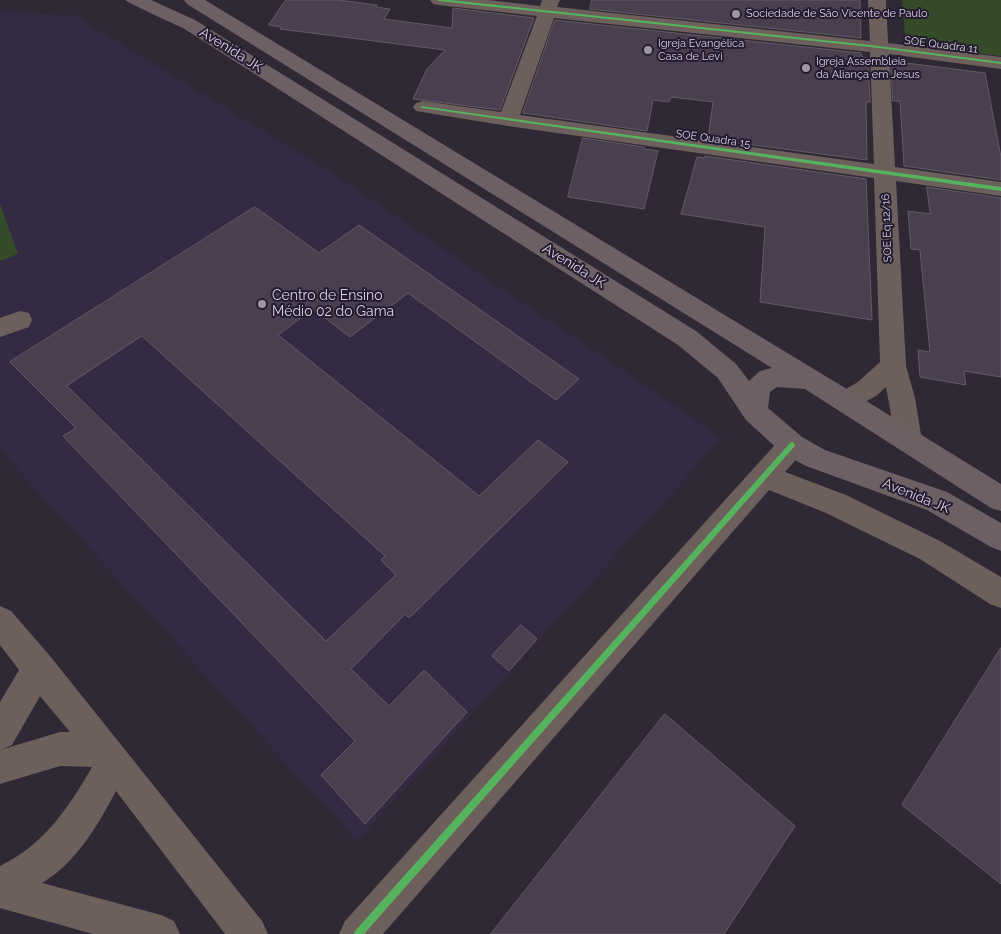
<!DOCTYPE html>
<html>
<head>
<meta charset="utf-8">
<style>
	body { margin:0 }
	canvas { display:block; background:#2f2935 }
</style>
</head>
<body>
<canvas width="1001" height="934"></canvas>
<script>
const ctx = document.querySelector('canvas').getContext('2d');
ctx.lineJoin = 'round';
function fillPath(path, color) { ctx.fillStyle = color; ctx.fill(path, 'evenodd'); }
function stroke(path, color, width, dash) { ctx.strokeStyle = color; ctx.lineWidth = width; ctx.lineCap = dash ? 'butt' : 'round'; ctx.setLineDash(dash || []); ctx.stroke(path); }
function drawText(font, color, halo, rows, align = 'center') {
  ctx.font = font + ' Raleway,sans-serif'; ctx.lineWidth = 4; ctx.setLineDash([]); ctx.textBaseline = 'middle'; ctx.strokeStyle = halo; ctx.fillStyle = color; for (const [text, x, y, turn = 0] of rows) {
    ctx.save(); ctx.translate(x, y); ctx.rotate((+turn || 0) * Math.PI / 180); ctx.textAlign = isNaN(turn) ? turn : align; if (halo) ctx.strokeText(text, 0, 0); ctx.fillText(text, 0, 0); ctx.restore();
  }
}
const built = new Path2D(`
	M 0,11 L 75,16 L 327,170 L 722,438 L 357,841 L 0,450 Z`);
const green = new Path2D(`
	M 902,0 L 1001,0 L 1001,56 L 906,45 Z
	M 0,204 L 18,254 L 0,261 Z`);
const building = new Path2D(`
	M 286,0 L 338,0 L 377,5 L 376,7 L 390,9 L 384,19 L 452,28 L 453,8 L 534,18 L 500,110 L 413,99 L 427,69 L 445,50 L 280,29 L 281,27 L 269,25 Z
	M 592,0 L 860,0 L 861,38 L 590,9 Z
	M 555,20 L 861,53 L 862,57 L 868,58 L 870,102 L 866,102 L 867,160 L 708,139 L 713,102 L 671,97 L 669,102 L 653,100 L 647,131 L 523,113 Z
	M 891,61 L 985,73 L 1001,157 L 1001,180 L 904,166 L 900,101 L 893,101 Z
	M 583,138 L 644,147 L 644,149 L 658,151 L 644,209 L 568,197 Z
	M 705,156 L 866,179 L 872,320 L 760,302 L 765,227 L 681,214 L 697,157 L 705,158 Z
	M 927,187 L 1001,198 L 1001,377 L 964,371 L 966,385 L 920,377 L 918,350 L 930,352 L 920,250 L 911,249 L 908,211 L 930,214 Z
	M 255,207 L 319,253 L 359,225 L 579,379 L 556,400 L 408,293 L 350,337 L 313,309 L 278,335 L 479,496 L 538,440 L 568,462 L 409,618 L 405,614 L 351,669 L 389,706 L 424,670 L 467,712 L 365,824 L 321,775 L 355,741 L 63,436 L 76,428 L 10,362 ZM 142,336 L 385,556 L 381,560 L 396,575 L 326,641 L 67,386 Z
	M 521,625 L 537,639 L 509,671 L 492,656 Z
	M 1001,648 L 1001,884 L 902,805 Z
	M 665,714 L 795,826 L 724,934 L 491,934 Z`);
const minor = new Path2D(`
	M 430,0 L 488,0 L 540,6 L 542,0 L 560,0 L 557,7 L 870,41 L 868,0 L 886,0 L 888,43 L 1001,57 L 1001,69 L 889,54 L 895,167 L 1001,182 L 1001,196 L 896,181 L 906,366 L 915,398 L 922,441 L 919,449 L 909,452 L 899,449 L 896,441 L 886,387 L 876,396 L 846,412 L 837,408 L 833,401 L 837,394 L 858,382 L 880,362 L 874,178 L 508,126 L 416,111 L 413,107 L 416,103 L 423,101 L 501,112 L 537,16 L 439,5 L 433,4 ZM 554,18 L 870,52 L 874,164 L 520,115 Z
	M 20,311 L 29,313 L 32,320 L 29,327 L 0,337 L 0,318 Z
	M 792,434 L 802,437 L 806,445 L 802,453 L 785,472 L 846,495 L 940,541 L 1001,577 L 1001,608 L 990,604 L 920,559 L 826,513 L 769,490 L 383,934 L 339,934 L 345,921 L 754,468 L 782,437 Z
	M 0,606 L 11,611 L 50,656 L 262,921 L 268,934 L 225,934 L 116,791 C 98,825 76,863 42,883 L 161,915 L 174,921 L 180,934 L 93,934 L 0,908 L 0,866 C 44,845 69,807 92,767 L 60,766 L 0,784 L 0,750 L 60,732 L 70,732 L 40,696 L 12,745 L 0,750 L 0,702 L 19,670 L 0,645 Z`);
const major = new Path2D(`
	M 125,0 L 151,0 L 195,20 L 696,331 L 736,364 L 749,381 L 760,371 L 772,368 L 187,4 L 184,0 L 205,0 L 855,394 L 1001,484 L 1001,511 L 991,508 L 805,389 L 777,387 L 770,392 L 768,408 L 802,437 L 825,450 L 947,492 L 1001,523 L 1001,551 L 991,547 L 927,510 L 806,466 L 782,453 L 746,420 L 718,378 L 678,345 L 183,28 C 174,24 128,3 125,0 Z`);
const cycleway = new Path2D(`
	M 437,0 L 450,0 L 879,46 L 1001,62 L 1001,64 L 879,48 L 439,1 Z
	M 421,106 L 1001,187 L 1001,191 L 423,108 L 421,108 Z
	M 792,442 L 794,443 L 795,445 L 794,447 L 364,934 L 354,934 L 355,931 L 790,443 Z`);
const markers = [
	[736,14,5,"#9d97a5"],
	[648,50,5,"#9d97a5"],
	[806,68,5,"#9d97a5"],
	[262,304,5,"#9d97a5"]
];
const farPoinames = [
	["Sociedade de São Vicente de Paulo",746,14],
	["Igreja Evangélica",658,44],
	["Casa de Levi",658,57],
	["Igreja Assembleia",816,62],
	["da Aliança em Jesus",816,75]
];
const farStreetnames = [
	["SOE Quadra 11",941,45,7],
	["SOE Quadra 15",713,139,8],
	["SOE Eq 12/16",887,228,-92]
];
const streetNames = [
	["Avenida JK",231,50,32],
	["Avenida JK",574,266,32],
	["Avenida JK",916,496,22]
];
const poiNames = [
	["Centro de Ensino",272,296],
	["Médio 02 do Gama",272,312]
];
fillPath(built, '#352a44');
fillPath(green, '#344c29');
fillPath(building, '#4a3f4e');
stroke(building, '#625a64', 1);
fillPath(minor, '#6d5f5c');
fillPath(major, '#6d6062');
fillPath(cycleway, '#56b35d');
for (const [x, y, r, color] of markers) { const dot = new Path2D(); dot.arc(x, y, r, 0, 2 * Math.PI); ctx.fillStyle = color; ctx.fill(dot); stroke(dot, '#241b30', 2); }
drawText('11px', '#d8d2e1', '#241b30', farPoinames, 'left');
drawText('11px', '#d8d2e1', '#241b30', farStreetnames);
drawText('14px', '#d8d2e1', '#241b30', streetNames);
drawText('14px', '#d8d2e1', '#241b30', poiNames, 'left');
</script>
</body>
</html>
